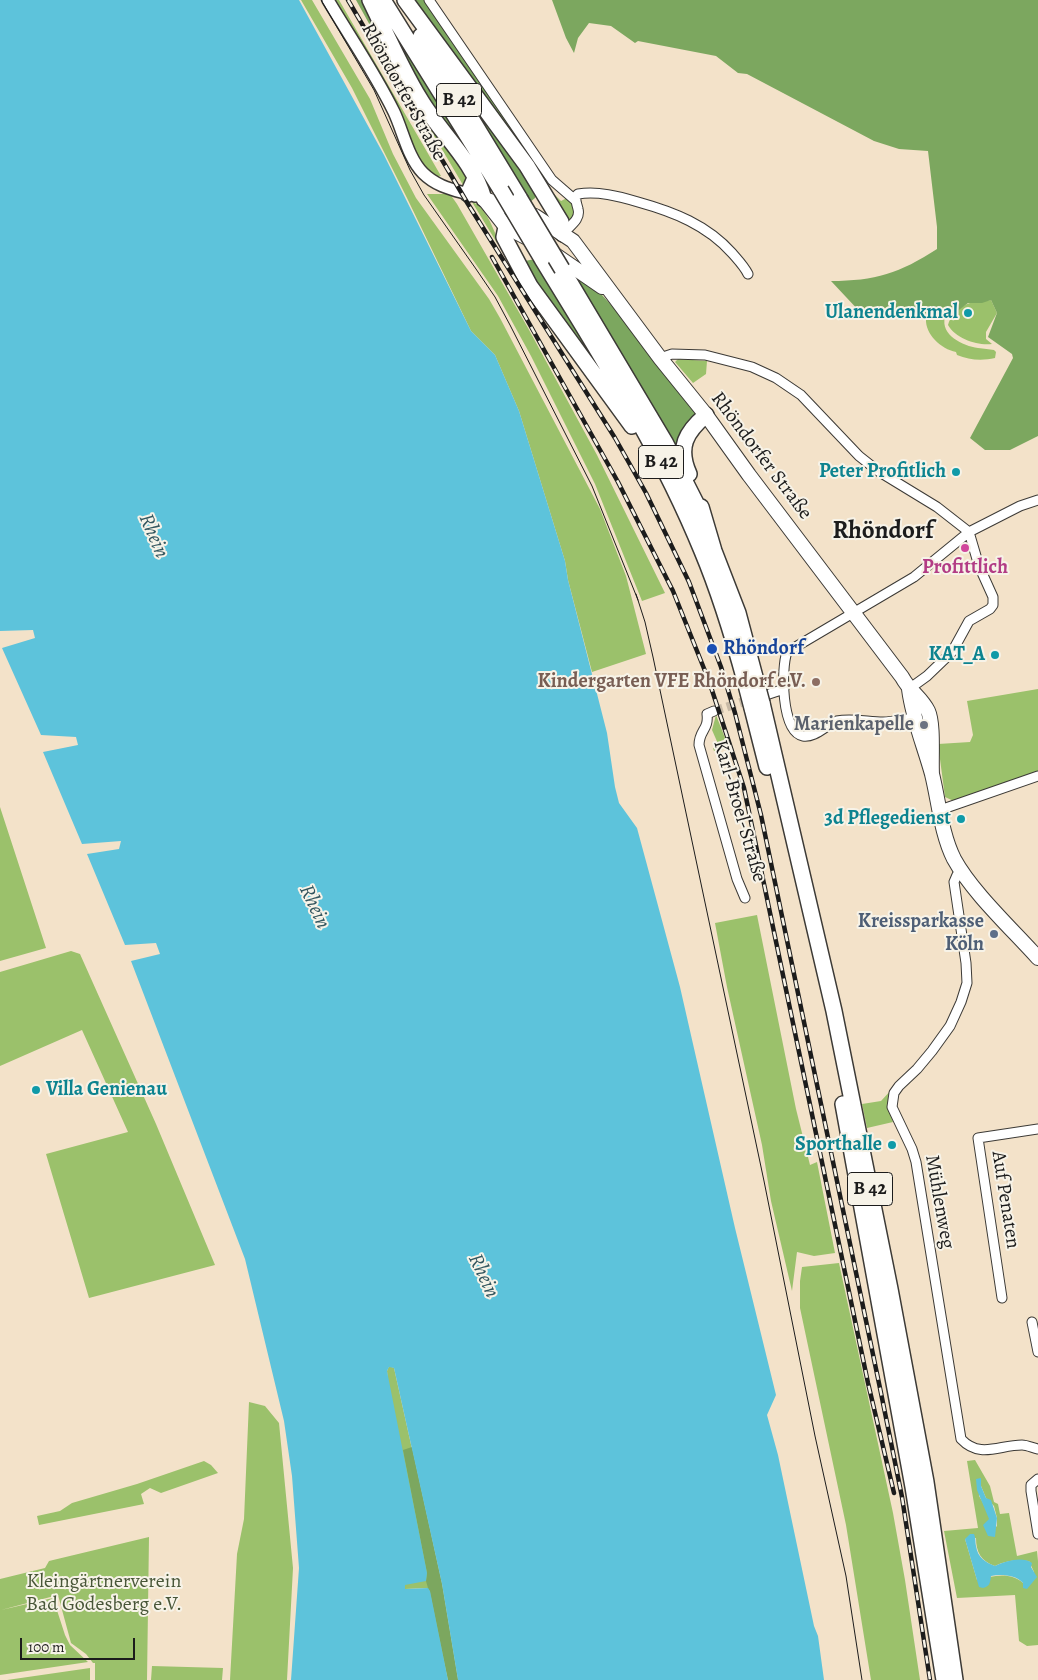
<!DOCTYPE html>
<html>
<head>
<meta charset="utf-8">
<style>
	body { margin:0 }
	#map { position:relative; width:1038px; height:1680px; overflow:hidden; background:#f3e2c9; font-family:Alegreya,serif }
	canvas { display:block }
	.scale { position:absolute; left:20px; top:1638px; width:115px; height:22px; box-sizing:border-box; border:2px solid #1c1c1c; border-top:0; padding-left:6px; font-size:15px; line-height:18px; white-space:nowrap; color:#1c1c1c; -webkit-text-stroke:4px #f7f3e8; paint-order:stroke }
</style>
</head>
<body>
<div id="map">
<canvas width="1038" height="1680"></canvas>
<div class="scale">100 m</div>
</div>
<script>
const ctx = document.querySelector('canvas').getContext('2d');
ctx.lineJoin = 'round';
function fillPath(path, color) { ctx.fillStyle = color; ctx.fill(path, 'evenodd'); }
function stroke(path, color, width, dash) { ctx.strokeStyle = color; ctx.lineWidth = width; ctx.lineCap = dash ? 'butt' : 'round'; ctx.setLineDash(dash || []); ctx.stroke(path); }
function drawText(font, color, halo, rows, align = 'center') {
  ctx.font = font + ' Alegreya,serif'; ctx.lineWidth = 4; ctx.setLineDash([]); ctx.textBaseline = 'middle'; ctx.strokeStyle = halo; ctx.fillStyle = color; for (const [text, x, y, turn = 0] of rows) {
    ctx.save(); ctx.translate(x, y); ctx.rotate((+turn || 0) * Math.PI / 180); ctx.textAlign = isNaN(turn) ? turn : align; if (halo) ctx.strokeText(text, 0, 0); ctx.fillText(text, 0, 0); ctx.restore();
  }
}
const green = new Path2D(`
	M 301,0 L 312,0 L 370,99 L 393,154 L 416,198 L 489,299 L 500,318 L 600,509 L 626,576 L 646,654 L 592,672 L 568,580 L 565,561 L 519,411 L 495,355 L 471,331 L 407,198 L 352,88 Z
	M 333,0 L 339,0 L 441,176 L 436,177 L 423,166 Z
	M 390,51 L 469,175 L 465,186 L 463,185 L 388,58 Z
	M 546,186 L 561,201 L 567,198 C 575,205 575,208 573,219 L 565,220 Z
	M 427,194 L 450,194 L 457,204 L 528,328 L 597,455 L 665,593 L 642,601 L 595,484 L 531,356 L 498,296 Z
	M 472,202 C 486,206 493,229 499,242 L 497,243 Z
	M 991,300 L 997,313 L 986,332 L 986,339 L 992,344 C 978,346 956,339 948,325 C 950,316 961,305 970,303 C 977,301 983,302 991,300 Z
	M 945,317 C 940,335 963,346 978,348 C 984,349 989,349 994,350 L 996,352 L 995,358 C 982,361 969,360 957,355 L 956,352 C 941,349 925,334 926,319 Z
	M 678,359 L 707,361 L 706,374 L 693,383 L 675,362 Z
	M 1038,689 L 1038,771 L 956,802 L 945,797 L 938,744 L 970,742 L 973,735 L 967,701 Z
	M 716,715 L 729,748 L 714,751 L 713,748 L 719,746 L 712,730 Z
	M 0,807 L 46,948 L 0,961 Z
	M 757,915 L 796,1109 L 810,1165 L 817,1162 L 835,1253 L 814,1256 L 797,1252 L 792,1291 L 771,1201 L 762,1145 L 727,987 L 715,923 Z
	M 71,951 L 80,954 L 156,1124 L 215,1265 L 89,1298 L 46,1154 L 128,1132 L 82,1030 L 0,1066 L 0,972 Z
	M 893,1088 C 887,1102 889,1109 893,1122 L 867,1128 L 862,1104 L 881,1101 Z
	M 839,1263 L 893,1513 L 905,1580 L 920,1680 L 871,1680 L 846,1525 L 800,1308 L 800,1281 L 802,1267 Z
	M 389,1366 L 394,1368 L 442,1584 L 458,1680 L 448,1680 L 427,1588 L 405,1589 L 387,1371 Z
	M 249,1402 L 265,1406 L 279,1423 L 293,1568 L 287,1680 L 230,1680 L 237,1554 L 244,1519 Z
	M 975,1460 L 990,1486 L 994,1502 L 998,1504 L 1000,1514 L 1009,1513 L 1017,1556 L 1037,1551 L 1038,1561 L 1038,1645 L 1027,1646 L 1019,1641 L 1015,1595 L 957,1598 L 944,1531 L 978,1528 L 967,1461 ZM 981,1478 L 981,1486 L 986,1498 L 994,1506 L 997,1518 L 997,1527 C 987,1517 987,1508 979,1496 ZM 976,1538 C 976,1552 981,1561 995,1566 C 1007,1560 1016,1560 1029,1561 L 1034,1572 L 1023,1583 C 1010,1571 992,1576 977,1580 L 965,1539 Z
	M 204,1461 L 211,1465 L 218,1473 L 161,1493 L 150,1488 L 141,1494 L 144,1504 L 39,1525 L 37,1516 L 60,1511 L 72,1503 L 137,1484 Z
	M 149,1537 L 147,1680 L 95,1680 L 95,1663 L 93,1663 L 86,1654 L 71,1643 L 58,1595 L 1,1610 L 53,1598 L 65,1635 L 70,1645 L 88,1662 L 0,1675 L 0,1579 L 45,1568 L 49,1561 Z
	M 152,1666 L 223,1668 L 222,1680 L 151,1680 Z
	M 90,1668 L 90,1680 L 7,1680 Z`);
const forest = new Path2D(`
	M 356,0 L 365,0 L 390,51 L 388,58 Z
	M 412,0 L 427,0 L 519,139 L 514,140 Z
	M 552,0 L 1038,0 L 1038,436 L 1010,450 L 985,450 L 970,438 L 1013,358 L 1012,354 L 988,337 L 997,313 L 991,300 L 982,303 L 968,303 L 951,316 L 947,314 L 945,317 L 922,319 L 861,313 L 831,281 C 875,281 900,273 937,249 L 937,227 L 928,151 L 899,149 L 874,141 L 747,74 L 738,73 L 716,56 L 638,41 L 635,43 L 611,26 L 589,23 L 578,38 L 574,53 L 566,38 Z
	M 388,22 L 395,26 L 470,154 L 464,150 L 428,105 Z
	M 464,86 L 539,189 L 535,198 L 530,202 L 459,89 Z
	M 535,259 L 596,359 L 592,363 L 520,262 Z
	M 574,275 L 602,295 L 622,317 L 697,414 L 678,454 Z
	M 412,1447 L 442,1584 L 458,1680 L 448,1680 L 430,1592 L 428,1588 L 426,1581 L 427,1573 L 403,1450 Z`);
const water = new Path2D(`
	M 0,0 L 299,0 L 384,155 L 471,331 L 495,355 L 519,411 L 565,561 L 568,580 L 607,733 L 615,787 L 619,803 L 637,828 L 680,987 L 735,1228 L 776,1395 L 767,1415 L 778,1455 L 814,1626 L 818,1636 L 824,1680 L 458,1680 L 442,1584 L 394,1368 L 389,1367 L 387,1371 L 427,1573 L 426,1581 L 405,1585 L 405,1589 L 428,1588 L 430,1591 L 448,1680 L 291,1680 L 299,1568 L 292,1476 L 284,1421 L 245,1259 L 131,961 L 160,954 L 156,943 L 125,945 L 87,854 L 119,849 L 121,841 L 82,844 L 43,752 L 78,745 L 76,737 L 41,735 L 2,648 L 35,638 L 33,630 L 0,631 Z
	M 981,1478 L 981,1486 L 986,1498 L 991,1500 L 997,1518 L 995,1537 L 988,1536 L 983,1525 L 989,1519 L 977,1490 L 976,1479 Z
	M 970,1534 L 974,1534 C 976,1539 975,1541 976,1546 C 978,1558 985,1562 995,1566 C 1006,1561 1022,1556 1032,1563 L 1031,1567 L 1037,1577 L 1027,1589 L 1023,1588 L 1023,1583 C 1016,1575 1001,1574 991,1576 C 990,1583 990,1586 983,1588 L 979,1587 L 965,1539 Z`);
const minorTunnel = new Path2D(`
	M 714,711 L 752,699`);
const minor = new Path2D(`
	M 429,0 L 552,180 L 575,200
	M 563,234 C 569,226 581,220 578,209 C 577,204 575,201 576,196 L 578,194 C 598,191 618,196 638,202 C 674,212 707,225 732,253 C 738,260 744,266 748,274
	M 660,358 L 672,354 L 705,355 L 752,367 L 776,378 L 801,395 L 859,456 L 878,471 L 937,507 L 969,532 L 979,566 L 993,597 L 993,605 L 990,609 L 969,621 L 952,652 L 927,676 L 909,689
	M 769,694 L 784,689
	M 714,711 L 707,714 C 709,730 699,730 699,745 L 737,879 L 745,898
	M 914,718 C 904,719 893,722 883,722 C 869,722 851,718 837,721 C 826,725 815,738 803,736 C 781,732 781,668 787,652 L 914,577 L 969,532 L 1020,506 L 1038,500
	M 940,810 L 1038,776
	M 963,872 L 957,875 L 954,882 L 966,963 L 967,983 L 961,1002 L 950,1026 L 932,1051 L 917,1069 L 899,1086 L 894,1093 L 892,1107 L 912,1149 L 916,1162 L 961,1439 C 980,1459 999,1445 1022,1445 C 1027,1445 1033,1448 1038,1449
	M 1002,1298 L 978,1138 L 1038,1129
	M 1032,1322 L 1038,1352
	M 1038,1479 L 1031,1485 L 1031,1491 L 1038,1534`);
const tertiary = new Path2D(`
	M 328,0 C 350,37 375,73 394,112 C 403,131 408,158 423,173 C 438,188 456,190 475,196`);
const secondary = new Path2D(`
	M 484,199 L 535,216 L 573,241 L 660,358 L 706,415 L 749,475 L 902,677 C 910,692 921,697 928,711 C 934,724 931,759 932,774
	M 484,199 L 506,227 L 541,245 L 602,287
	M 909,689 C 913,720 924,745 932,774 C 939,802 941,833 954,859 C 972,892 1012,929 1038,958`);
const trunk = new Path2D(`
	M 370,0 C 386,33 401,68 420,99 C 440,133 473,160 484,199
	M 383,0 L 501,190
	M 405,0 L 527,166 L 561,222 L 563,234
	M 421,36 L 520,199
	M 468,194 L 475,178
	M 506,227 L 504,237 L 530,286 L 632,426
	M 542,259 C 600,354 660,448 702,551 C 720,594 733,637 745,681
	M 562,269 L 665,442 L 702,515
	M 689,474 C 677,447 686,432 706,415
	M 701,507 L 714,551 L 738,613 L 755,677
	M 762,703 L 834,1011 L 890,1289 L 926,1482 L 955,1680
	M 752,708 L 767,767
	M 843,1104 L 913,1487 L 944,1680`);
const tram = new Path2D(`
	M 321,0 L 374,90 L 410,170 L 424,195 L 476,269 L 495,297 L 510,325 L 592,486 L 638,600
	M 636,594 L 645,622 L 653,657 L 764,1181 L 815,1436 L 846,1576 L 862,1680`);
const rail = new Path2D(`
	M 348,0 L 468,204 L 615,438 L 646,493 L 689,582 L 721,667 L 735,713 L 761,815 L 881,1393 L 902,1497 L 930,1680
	M 492,257 L 618,482 L 673,591 L 709,681 L 744,788 L 868,1383 L 894,1493`);
const trunkBridge = new Path2D(`
	M 501,190 L 542,259
	M 520,199 L 562,269
	M 755,677 L 762,703
	M 745,681 L 752,708`);
const markers = [
	[968,313,5,"#0f9aa8"],
	[956,472,5,"#0f9aa8"],
	[965,548,5,"#d1479c"],
	[712,649,6,"#1a4fb4"],
	[995,655,5,"#0f9aa8"],
	[816,682,5,"#8d6e63"],
	[924,725,5,"#6b7280"],
	[961,819,5,"#0f9aa8"],
	[994,934,5,"#5c6f8a"],
	[36,1090,5,"#0f9aa8"],
	[892,1145,5,"#0f9aa8"]
];
const shields = [
	[459,100,45],
	[661,462,45],
	[870,1189,45]
];
const shieldNames = [
	["B 42",459,100],
	["B 42",661,462],
	["B 42",870,1189]
];
const streetNames = [
	["Rhöndorfer Straße",403,92,61],
	["Rhöndorfer Straße",761,456,53],
	["Karl-Broel-Straße",739,811,74],
	["Auf Penaten",1005,1200,81],
	["Mühlenweg",939,1202,80]
];
const cultureNames = [
	["Ulanendenkmal",958,313],
	["Peter Profitlich",946,472],
	["KAT_A",985,655],
	["3d Pflegedienst",951,819],
	["Villa Genienau",46,1090,"left"],
	["Sporthalle",882,1145]
];
const hotelNames = [
	["Profittlich",965,568]
];
const transitNames = [
	["Rhöndorf",723,649]
];
const educationNames = [
	["Kindergarten VFE Rhöndorf e.V.",806,682]
];
const worshipNames = [
	["Marienkapelle",914,725]
];
const serviceNames = [
	["Kreissparkasse",984,922],
	["Köln",984,945]
];
const parkNames = [
	["Kleingärtnerverein",104,1582],
	["Bad Godesberg e.V.",104,1605]
];
const waterNames = [
	["Rhein",153,536,67],
	["Rhein",314,907,65],
	["Rhein",483,1276,65]
];
const districtNames = [
	["Rhöndorf",883,532]
];
fillPath(green, '#9bc16b');
fillPath(forest, '#7ca75f');
fillPath(water, '#5dc3db');
stroke(minorTunnel, '#c8baa6', 9, [9, 4.5]);
stroke(minor, '#3c3a36', 11);
stroke(tertiary, '#3c3a36', 14);
stroke(secondary, '#3c3a36', 16);
stroke(trunk, '#3c3a36', 18);
stroke(minor, '#fff', 9);
stroke(tertiary, '#fff', 11);
stroke(secondary, '#fff', 14);
stroke(trunk, '#fff', 15);
stroke(tram, '#1c1c1c', 1);
stroke(rail, '#1c1c1c', 4.5);
stroke(rail, '#f7f3e8', 2.5, [8]);
stroke(trunkBridge, '#3c3a36', 18, []);
stroke(trunkBridge, '#fff', 15);
for (const [x, y, r, color] of markers) { const dot = new Path2D(); dot.arc(x, y, r, 0, 2 * Math.PI); ctx.fillStyle = color; ctx.fill(dot); stroke(dot, '#f7f3e8', 2); }
for (const [x, y, w] of shields) { const box = new Path2D(); box.roundRect(x - w / 2, y - 16.5, w, 33, 4); ctx.fillStyle = '#f7f3e8'; ctx.fill(box); stroke(box, '#1c1c1c', 1); }
drawText('bold 19px', '#1c1c1c', null, shieldNames);
drawText('20px', '#1c1c1c', '#f7f3e8', streetNames);
drawText('bold 20px', '#0d838f', '#f7f3e8', cultureNames, 'right');
drawText('bold 20px', '#b23c85', '#f7f3e8', hotelNames);
drawText('bold 20px', '#164399', '#f7f3e8', transitNames, 'left');
drawText('bold 20px', '#785e54', '#f7f3e8', educationNames, 'right');
drawText('bold 20px', '#5b616d', '#f7f3e8', worshipNames, 'right');
drawText('bold 20px', '#4e5e75', '#f7f3e8', serviceNames, 'right');
drawText('20px', '#485638', '#f7f3e8', parkNames);
drawText('italic 21px', '#33565f', '#f7f3e8', waterNames);
drawText('bold 25px', '#1c1c1c', '#f7f3e8', districtNames);
</script>
</body>
</html>
